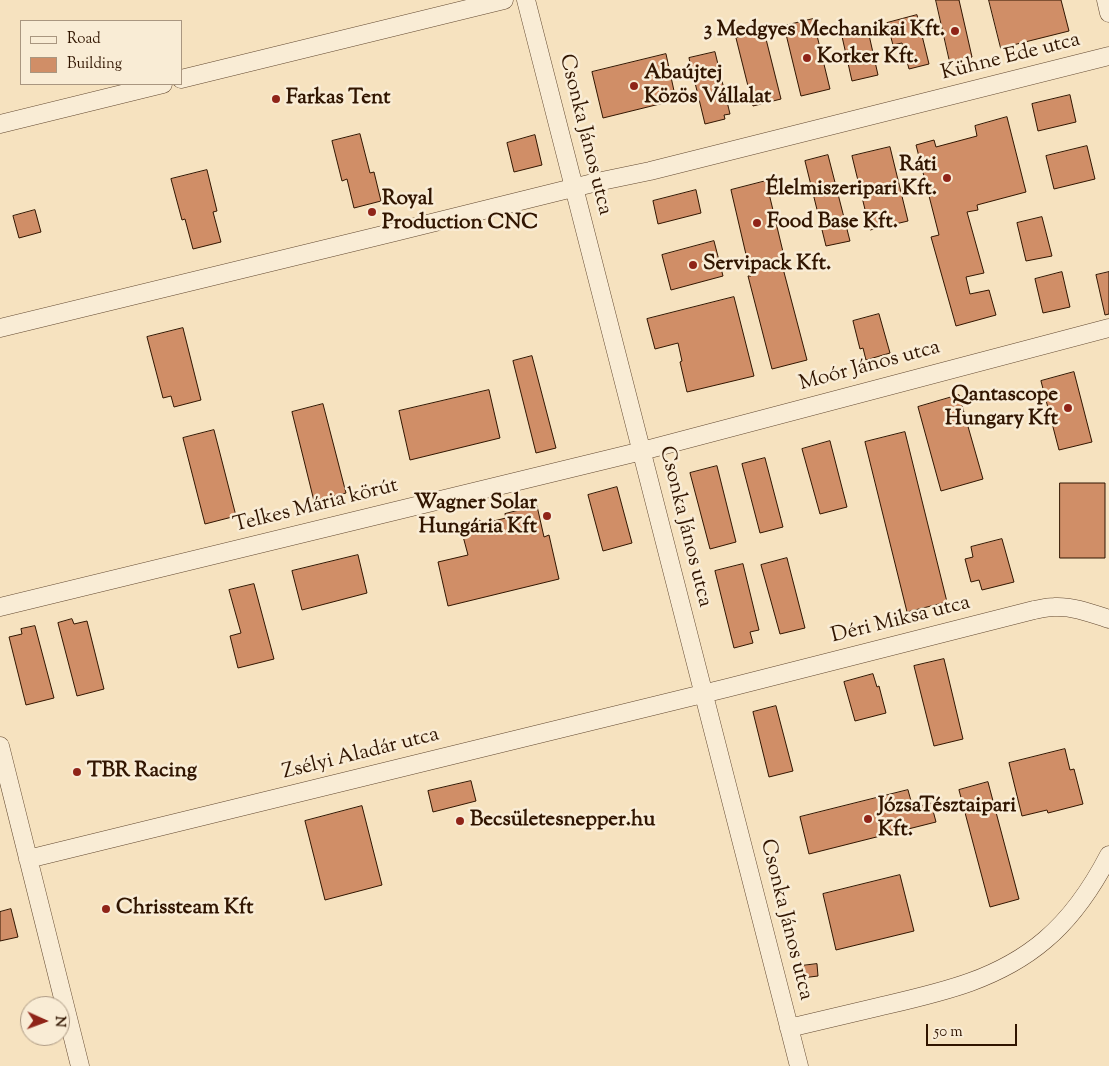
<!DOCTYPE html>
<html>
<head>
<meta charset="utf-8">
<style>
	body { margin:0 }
	#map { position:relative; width:1109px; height:1066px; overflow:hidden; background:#f6e2bf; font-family:"Sorts Mill Goudy",serif }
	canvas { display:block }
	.legend { position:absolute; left:20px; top:20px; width:162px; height:65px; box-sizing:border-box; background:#f9ecd5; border:1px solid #a99680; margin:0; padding:6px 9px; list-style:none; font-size:15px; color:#311500 }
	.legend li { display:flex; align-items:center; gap:10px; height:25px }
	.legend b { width:25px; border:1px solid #a99680 }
	.north { position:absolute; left:20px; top:996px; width:50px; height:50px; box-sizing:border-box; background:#f9ecd5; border:1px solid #a99680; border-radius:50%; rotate:92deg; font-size:14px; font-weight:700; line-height:20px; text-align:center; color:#311500 }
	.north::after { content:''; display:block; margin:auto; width:18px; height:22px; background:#8f2418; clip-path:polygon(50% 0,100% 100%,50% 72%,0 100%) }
	.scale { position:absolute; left:926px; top:1024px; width:91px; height:22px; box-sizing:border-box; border:2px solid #311500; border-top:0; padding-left:6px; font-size:15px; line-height:18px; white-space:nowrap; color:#311500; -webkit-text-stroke:4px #f9ecd5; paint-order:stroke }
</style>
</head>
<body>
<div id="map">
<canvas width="1109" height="1066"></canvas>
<ul class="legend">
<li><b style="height:6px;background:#f9ecd5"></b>Road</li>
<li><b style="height:14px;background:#d08e67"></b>Building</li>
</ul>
<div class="north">N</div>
<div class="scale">50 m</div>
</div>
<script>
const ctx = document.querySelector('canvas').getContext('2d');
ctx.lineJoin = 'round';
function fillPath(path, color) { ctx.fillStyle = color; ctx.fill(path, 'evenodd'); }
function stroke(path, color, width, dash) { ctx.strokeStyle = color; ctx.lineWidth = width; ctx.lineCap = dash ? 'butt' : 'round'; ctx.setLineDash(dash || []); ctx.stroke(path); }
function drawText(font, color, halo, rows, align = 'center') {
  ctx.font = font + ' "Sorts Mill Goudy",serif'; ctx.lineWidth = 5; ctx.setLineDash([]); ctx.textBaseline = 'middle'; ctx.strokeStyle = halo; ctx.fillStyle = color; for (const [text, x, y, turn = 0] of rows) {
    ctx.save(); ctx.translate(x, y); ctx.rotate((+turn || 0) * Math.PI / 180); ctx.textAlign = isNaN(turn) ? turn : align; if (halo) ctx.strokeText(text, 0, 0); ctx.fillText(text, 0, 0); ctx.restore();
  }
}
const building = new Path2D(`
	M 936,0 L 959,0 L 972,57 L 950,62 Z
	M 989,0 L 1061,0 L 1069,31 L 1001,48 Z
	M 917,15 L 929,64 L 909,69 L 902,43 L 893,45 L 887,23 Z
	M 813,19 L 830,89 L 801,96 L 784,26 Z
	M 867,26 L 878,75 L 852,81 L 841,32 Z
	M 764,31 L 781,99 L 753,106 L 736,38 Z
	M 715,52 L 730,114 L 724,115 L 725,119 L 705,124 L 689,58 Z
	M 666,54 L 676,100 L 603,118 L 592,72 Z
	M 1070,95 L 1076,122 L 1038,131 L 1032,104 Z
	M 1007,117 L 1026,192 L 977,205 L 978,210 L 967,212 L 984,273 L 966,277 L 970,294 L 989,290 L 996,315 L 956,326 L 931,237 L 939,235 L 916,145 L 934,140 L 936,147 L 977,136 L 975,126 Z
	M 360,134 L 370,173 L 374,172 L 381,201 L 354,208 L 347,179 L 342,181 L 332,141 Z
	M 535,135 L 542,165 L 514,172 L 507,143 Z
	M 1087,146 L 1095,179 L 1054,189 L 1046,156 Z
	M 890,147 L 908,221 L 870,230 L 852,156 Z
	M 828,155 L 850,241 L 826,246 L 805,161 Z
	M 207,170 L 217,211 L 213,212 L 221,242 L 193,249 L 185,219 L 182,220 L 171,179 Z
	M 766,181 L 784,256 L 780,257 L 807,360 L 772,369 L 748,276 L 751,276 L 731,190 Z
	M 696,190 L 701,213 L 658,224 L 653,201 Z
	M 35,210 L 41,232 L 19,238 L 13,216 Z
	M 1042,217 L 1052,256 L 1026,261 L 1017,223 Z
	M 714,241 L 723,276 L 671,290 L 662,255 Z
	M 1062,272 L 1070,307 L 1043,313 L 1035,279 Z
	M 1109,272 L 1109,314 L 1105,315 L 1096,275 Z
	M 734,297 L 754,376 L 687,392 L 680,362 L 682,361 L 678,343 L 655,349 L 647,319 Z
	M 879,314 L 890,353 L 866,360 L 863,348 L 860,349 L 853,321 Z
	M 183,328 L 201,400 L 174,407 L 171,396 L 163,398 L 147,337 Z
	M 532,356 L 556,448 L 536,453 L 513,361 Z
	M 1074,372 L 1092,442 L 1059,450 L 1041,381 Z
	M 489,390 L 500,438 L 410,460 L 399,411 Z
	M 959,395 L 983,479 L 941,491 L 918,407 Z
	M 323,404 L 346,493 L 314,501 L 292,412 Z
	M 214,430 L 236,516 L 205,524 L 183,438 Z
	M 905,432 L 947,602 L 907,612 L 865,442 Z
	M 830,441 L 847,507 L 820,514 L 802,449 Z
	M 765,458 L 783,527 L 760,533 L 742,464 Z
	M 717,466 L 736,542 L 710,549 L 690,473 Z
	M 1060,483 L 1105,483 L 1105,558 L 1060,558 Z
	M 617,487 L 632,543 L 603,551 L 588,495 Z
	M 537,506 L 544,537 L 549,535 L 559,579 L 448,606 L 438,562 L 468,555 L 460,525 L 480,520 L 481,524 L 506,518 L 505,514 Z
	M 1002,539 L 1014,582 L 982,590 L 979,580 L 971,582 L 965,559 L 973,557 L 971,547 Z
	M 358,555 L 367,593 L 302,610 L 292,571 Z
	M 787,558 L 805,628 L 780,634 L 761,565 Z
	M 743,564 L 759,630 L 750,632 L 753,643 L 734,648 L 715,571 Z
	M 254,584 L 274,659 L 238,668 L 230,636 L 241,633 L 229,590 Z
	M 72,619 L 74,624 L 87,621 L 104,689 L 77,696 L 58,623 Z
	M 35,626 L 54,698 L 26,705 L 9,637 L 22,634 L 21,629 Z
	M 944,659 L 963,739 L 934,746 L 914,666 Z
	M 873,674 L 877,687 L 879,686 L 886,713 L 855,721 L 844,682 Z
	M 776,706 L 793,771 L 769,777 L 753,712 Z
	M 1065,749 L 1070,770 L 1074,769 L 1083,804 L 1048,813 L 1047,810 L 1022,816 L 1009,763 Z
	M 471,781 L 476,801 L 433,812 L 428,791 Z
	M 988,782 L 1019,899 L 990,907 L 959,790 Z
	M 908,790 L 913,808 L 931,803 L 936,822 L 809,854 L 800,817 Z
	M 362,806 L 382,885 L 325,900 L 305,821 Z
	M 900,875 L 914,931 L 836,950 L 823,894 Z
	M 11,909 L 18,937 L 0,941 L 0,912 Z
	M 817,964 L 818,976 L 802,978 L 801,966 Z`);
const minor = new Path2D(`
	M 526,0 L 799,1066
	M 1106,0 L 1109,13
	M 181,79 L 504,0
	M 0,124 L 163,84
	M 0,328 L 395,232 L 597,182 L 650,171 L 1109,56
	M 0,607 L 642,451 L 1109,328
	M 0,746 L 80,1066
	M 28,859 L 727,688 L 1034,610 C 1040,609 1047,607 1054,607 C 1073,606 1091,613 1109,619
	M 789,1028 C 819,1021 848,1014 878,1007 C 938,993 997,981 1045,940 C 1072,917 1093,886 1109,855`);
const markers = [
	[955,31,5,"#8f2418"],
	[807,58,5,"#8f2418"],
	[634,86,5,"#8f2418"],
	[276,99,5,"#8f2418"],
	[947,178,5,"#8f2418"],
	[372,212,5,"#8f2418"],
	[757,223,5,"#8f2418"],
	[693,265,5,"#8f2418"],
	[1068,408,5,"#8f2418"],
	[547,516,5,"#8f2418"],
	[77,772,5,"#8f2418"],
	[868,819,5,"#8f2418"],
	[460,821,5,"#8f2418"],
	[106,909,5,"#8f2418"]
];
const poiNames = [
	["3 Medgyes Mechanikai Kft.",945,31,"right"],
	["Korker Kft.",817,58],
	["Abaújtej",644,74],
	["Közös Vállalat",644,98],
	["Farkas Tent",286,99],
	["Ráti",937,166,"right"],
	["Élelmiszeripari Kft.",937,190,"right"],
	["Royal",382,200],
	["Production CNC",382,224],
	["Food Base Kft.",767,223],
	["Servipack Kft.",703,265],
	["Qantascope",1058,396,"right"],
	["Hungary Kft",1058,420,"right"],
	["Wagner Solar",537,504,"right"],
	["Hungária Kft",537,528,"right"],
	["TBR Racing",87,772],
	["JózsaTésztaipari",878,807],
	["Kft.",878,831],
	["Becsületesnepper.hu",470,821],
	["Chrissteam Kft",116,909]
];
const streetNames = [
	["Kühne Ede utca",1011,58,-14],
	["Csonka János utca",584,135,76],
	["Moór János utca",870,367,-15],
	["Telkes Mária körút",316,507,-14],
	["Csonka János utca",684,527,76],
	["Déri Miksa utca",901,621,-14],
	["Zsélyi Aladár utca",361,755,-14],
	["Csonka János utca",785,920,76]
];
fillPath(building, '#d08e67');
stroke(building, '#311500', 1);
stroke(minor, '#624830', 19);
stroke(minor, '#f9ecd5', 18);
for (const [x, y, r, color] of markers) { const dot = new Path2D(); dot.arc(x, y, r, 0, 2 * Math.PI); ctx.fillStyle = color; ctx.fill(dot); stroke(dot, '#f9ecd5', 2); }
drawText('bold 21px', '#311500', '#f9ecd5', poiNames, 'left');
drawText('21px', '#311500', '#f9ecd5', streetNames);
</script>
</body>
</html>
